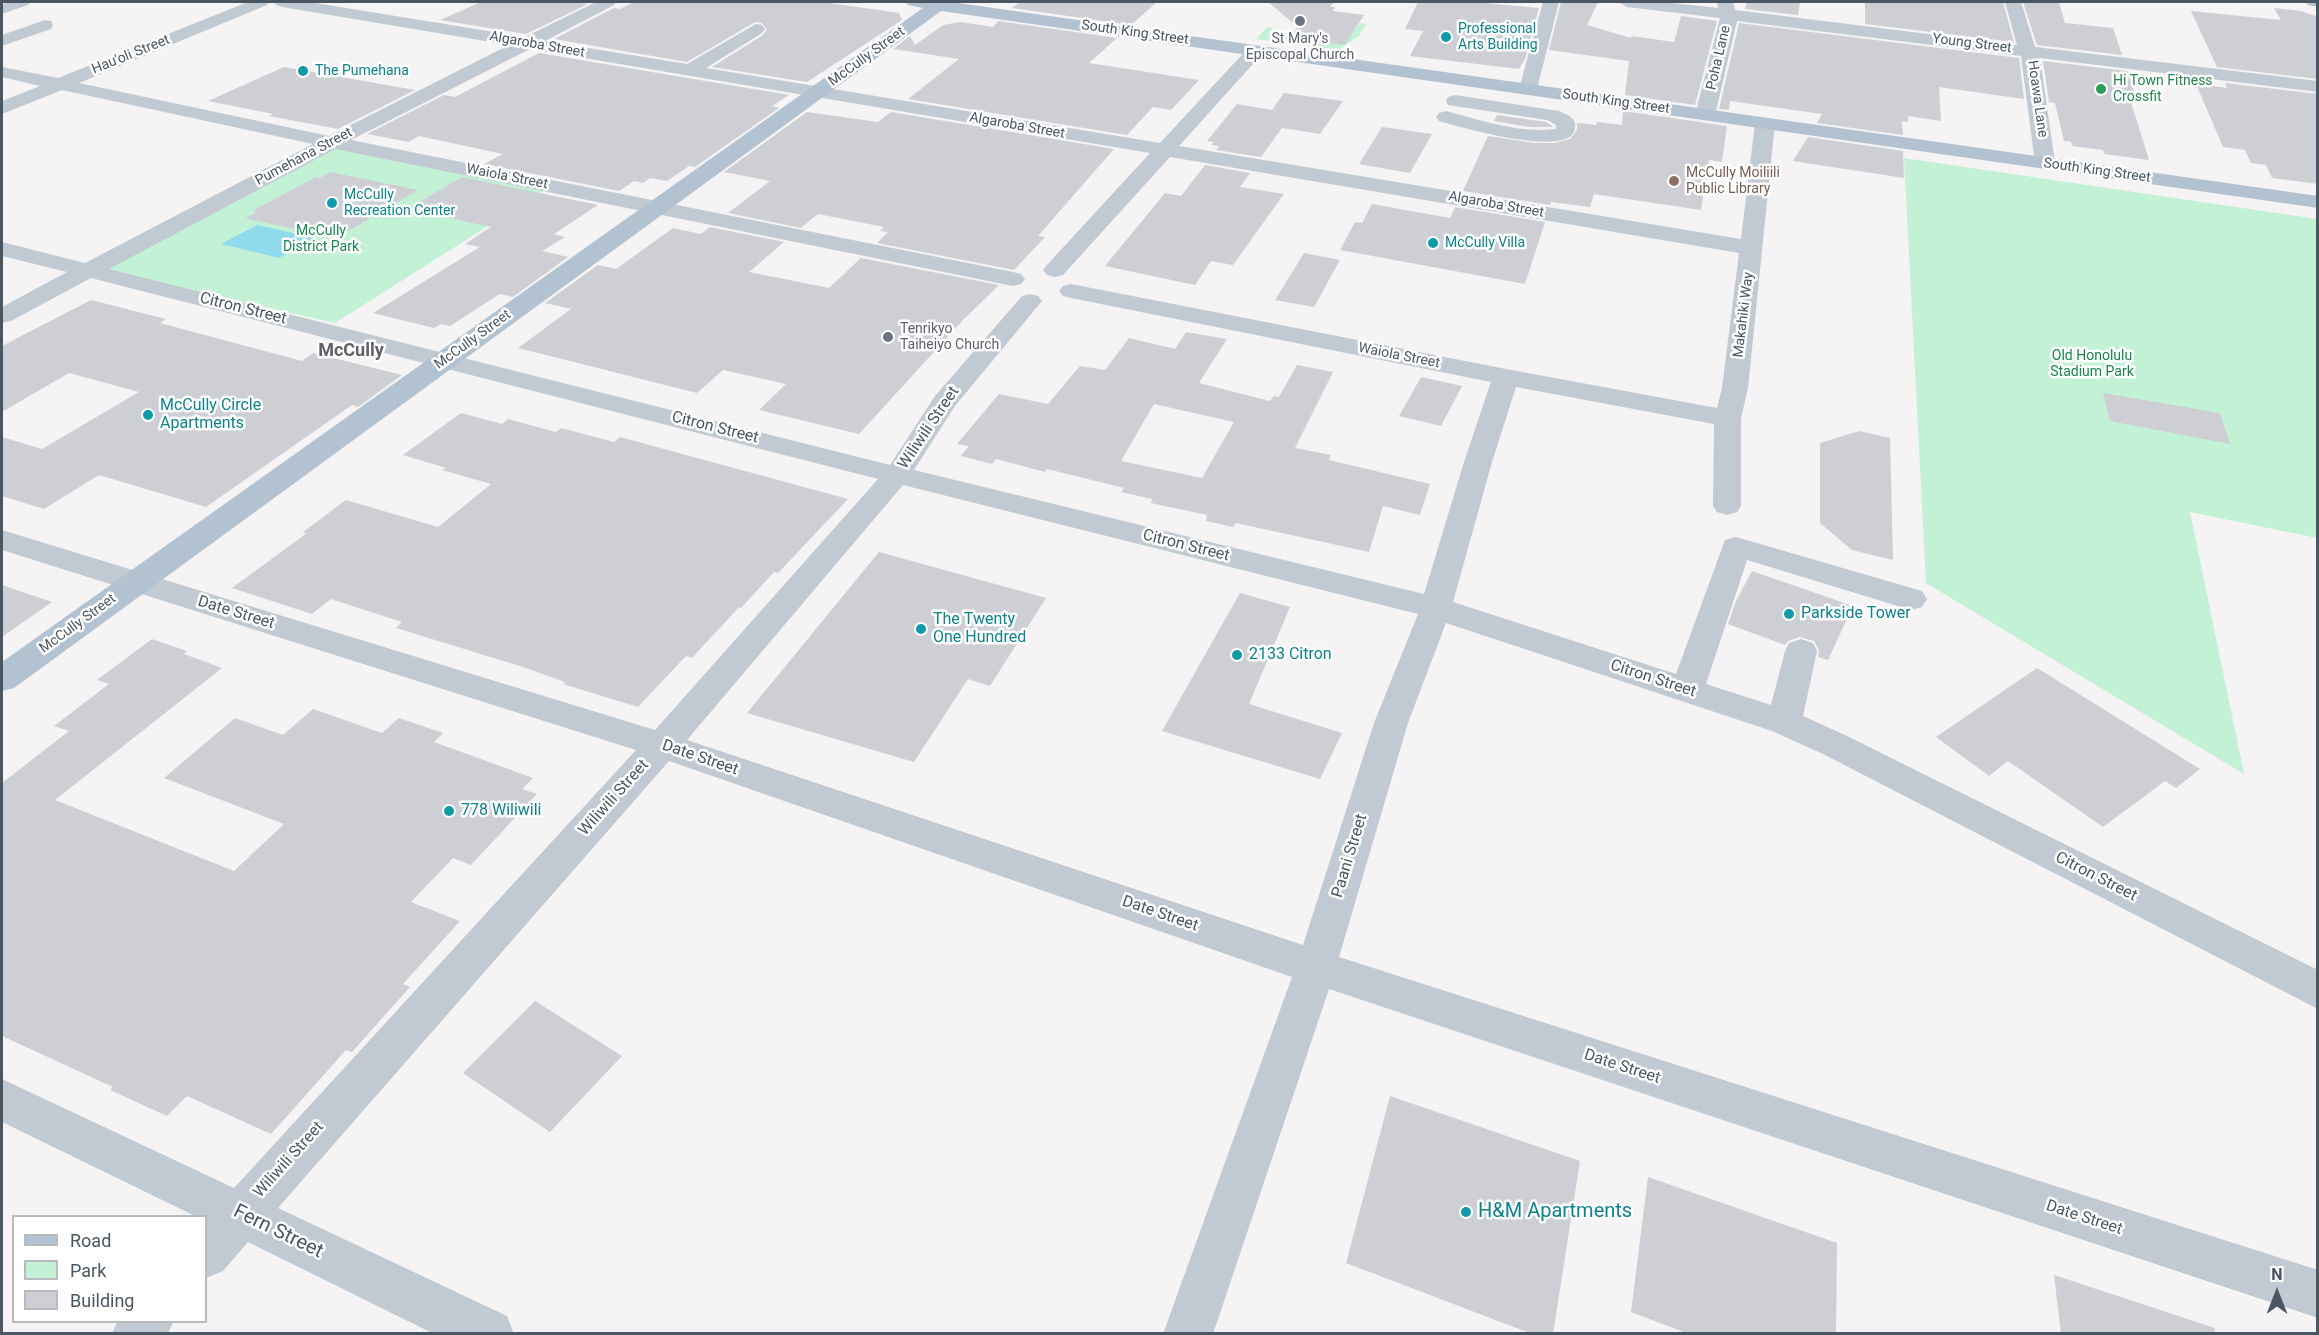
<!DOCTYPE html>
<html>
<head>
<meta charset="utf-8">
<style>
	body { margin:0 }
	#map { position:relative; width:2319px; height:1335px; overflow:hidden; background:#f5f3f3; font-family:Roboto,sans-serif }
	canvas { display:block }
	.frame { position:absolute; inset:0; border:3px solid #4a5661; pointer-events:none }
	.legend { position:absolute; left:12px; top:1215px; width:195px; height:108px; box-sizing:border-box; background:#fff; border:2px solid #b7bbc0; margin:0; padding:8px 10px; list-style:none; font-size:18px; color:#4a5661 }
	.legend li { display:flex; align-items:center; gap:12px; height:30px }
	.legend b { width:30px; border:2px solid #b7bbc0 }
	.north { position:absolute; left:2247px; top:1263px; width:60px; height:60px; -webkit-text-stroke:4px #fff; paint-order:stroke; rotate:0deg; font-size:16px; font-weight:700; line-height:24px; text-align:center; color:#4a5661 }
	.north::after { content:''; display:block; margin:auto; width:21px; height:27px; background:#4a5661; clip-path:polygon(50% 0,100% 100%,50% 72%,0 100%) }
</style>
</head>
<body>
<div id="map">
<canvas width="2319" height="1335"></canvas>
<div class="frame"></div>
<ul class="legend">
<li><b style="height:8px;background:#b3c2d1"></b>Road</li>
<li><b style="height:16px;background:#c3f1d5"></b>Park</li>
<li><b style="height:16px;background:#cdcfd5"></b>Building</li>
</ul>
<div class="north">N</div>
</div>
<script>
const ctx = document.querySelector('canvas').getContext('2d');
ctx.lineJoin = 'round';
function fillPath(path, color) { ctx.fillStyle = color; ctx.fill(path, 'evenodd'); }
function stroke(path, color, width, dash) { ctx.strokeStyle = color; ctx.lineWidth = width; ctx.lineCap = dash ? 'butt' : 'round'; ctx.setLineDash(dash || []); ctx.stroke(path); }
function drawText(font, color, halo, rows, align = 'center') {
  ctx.font = font + ' Roboto,sans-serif'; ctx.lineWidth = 5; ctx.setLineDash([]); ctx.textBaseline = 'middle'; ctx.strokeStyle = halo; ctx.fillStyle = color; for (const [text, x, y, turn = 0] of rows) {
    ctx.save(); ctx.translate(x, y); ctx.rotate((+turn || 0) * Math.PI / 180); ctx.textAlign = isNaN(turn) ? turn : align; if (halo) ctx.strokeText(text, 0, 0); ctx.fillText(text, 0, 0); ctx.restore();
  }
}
const green = new Path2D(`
	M 1360,23 L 1366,24 L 1359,36 L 1338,50 L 1256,39 L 1267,27 L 1273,28 L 1268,34 L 1311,40 L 1317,32 L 1351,35 Z
	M 328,147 L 545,190 L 335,323 L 98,269 Z
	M 1904,158 L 2317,219 L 2317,538 L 2190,512 L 2244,774 L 1926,583 Z`);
const water = new Path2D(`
	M 257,225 L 315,238 L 279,258 L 221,244 Z`);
const building = new Path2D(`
	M 481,2 L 575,2 L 588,4 L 526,34 L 440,20 Z
	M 634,2 L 822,2 L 899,13 L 902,20 L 807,82 L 712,67 L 763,35 L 767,29 L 762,23 L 755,22 L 687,62 L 554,39 L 614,8 L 620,9 Z
	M 1020,2 L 1157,2 L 1131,25 L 1012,8 Z
	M 1268,2 L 1334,2 L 1330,7 L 1335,7 L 1333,11 L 1364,15 L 1345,45 L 1289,37 L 1298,27 Z
	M 1418,2 L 1473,2 L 1539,8 L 1525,59 L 1519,69 L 1410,56 L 1423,31 L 1405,29 Z
	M 1561,2 L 1598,2 L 1587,25 L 1631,38 L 1631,36 L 1674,42 L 1681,16 L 1717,21 L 1695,105 L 1625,95 L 1629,61 L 1549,50 Z
	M 1747,2 L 1800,2 L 1798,15 L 1745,9 Z
	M 1865,2 L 2003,2 L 2014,42 L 1865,24 Z
	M 2023,2 L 2059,2 L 2065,23 L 2113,28 L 2122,55 L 2037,45 Z
	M 2274,8 L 2301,11 L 2318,17 L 2318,79 L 2217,67 L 2191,11 L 2281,20 Z
	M 998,21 L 1117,38 L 1089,63 L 1199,80 L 1171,110 L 1153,107 L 1127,135 L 908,99 L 959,59 L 893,49 L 910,36 L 915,45 L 943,25 L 960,22 L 993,27 Z
	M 1739,23 L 2019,58 L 2024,99 L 1939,87 L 1941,121 L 1908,116 L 1908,122 L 1902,121 L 1903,135 L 1817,123 L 1822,114 L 1730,101 L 1729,110 L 1719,109 Z
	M 539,53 L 789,95 L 772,106 L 779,108 L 695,167 L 689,166 L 667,181 L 650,178 L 643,183 L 634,181 L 619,191 L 484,164 L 503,154 L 419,136 L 409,142 L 367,134 L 444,95 L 455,97 Z
	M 2043,61 L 2127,71 L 2137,100 L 2130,99 L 2149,160 L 2104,154 L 2103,150 L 2072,146 L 2071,142 L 2064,141 L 2055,103 L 2049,102 Z
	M 284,67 L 415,90 L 338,129 L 269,116 L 273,114 L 208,101 Z
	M 2225,83 L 2318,94 L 2318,184 L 2272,178 L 2266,165 L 2251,163 L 2245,150 L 2223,147 L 2196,84 L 2227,88 Z
	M 1284,93 L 1343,101 L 1320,134 L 1282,128 L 1261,157 L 1216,150 L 1219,146 L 1211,145 L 1214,142 L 1207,141 L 1237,104 L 1272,110 Z
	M 1623,111 L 1727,126 L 1722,162 L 1709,160 L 1701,210 L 1594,194 L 1590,207 L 1551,202 L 1550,205 L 1463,191 L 1488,136 L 1535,143 L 1555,143 L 1570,139 L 1577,130 L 1577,123 L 1596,125 L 1597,122 L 1622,125 Z
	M 807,112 L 878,122 L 891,112 L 1114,149 L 1038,236 L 1045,237 L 1014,270 L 877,243 L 888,232 L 880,231 L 884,227 L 818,214 L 801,228 L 728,213 L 770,181 L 724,172 Z
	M 1497,115 L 1546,122 L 1554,127 L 1529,127 L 1494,121 Z
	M 1382,127 L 1432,134 L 1410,173 L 1359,164 Z
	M 1808,137 L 1903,151 L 1904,178 L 1793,161 Z
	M 1205,165 L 1250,173 L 1240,187 L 1284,194 L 1233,265 L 1211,261 L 1195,285 L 1105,266 L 1165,193 L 1181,196 Z
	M 330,172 L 418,190 L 345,233 L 340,232 L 330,237 L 245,218 L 257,212 L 252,211 L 316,177 L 320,178 Z
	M 462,177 L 598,205 L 554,234 L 565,237 L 542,251 L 568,257 L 513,297 L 500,294 L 450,326 L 441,324 L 434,328 L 373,313 L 480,247 L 465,244 L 491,227 L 407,209 Z
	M 1372,204 L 1450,218 L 1455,207 L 1545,222 L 1525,284 L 1340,250 L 1355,222 L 1362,223 Z
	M 710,227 L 784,242 L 749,272 L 829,288 L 861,258 L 999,285 L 964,319 L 859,434 L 759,410 L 786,384 L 723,370 L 697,393 L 518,348 L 571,309 L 545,303 L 598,265 L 616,269 L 673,228 L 701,234 Z
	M 1304,253 L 1340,260 L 1314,307 L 1275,300 Z
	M 91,300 L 166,319 L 160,323 L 302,361 L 313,353 L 402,375 L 358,407 L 352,405 L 206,507 L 99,475 L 44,509 L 2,496 L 2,437 L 42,449 L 139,392 L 69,373 L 2,412 L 2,346 Z
	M 1186,332 L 1227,339 L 1199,383 L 1270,401 L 1274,396 L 1279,397 L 1297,365 L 1333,372 L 1295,448 L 1331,455 L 1329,460 L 1430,484 L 1420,515 L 1383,506 L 1369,552 L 1236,523 L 1233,527 L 1206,521 L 1207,515 L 1151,503 L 1152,499 L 1121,492 L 1124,488 L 1047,469 L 1045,472 L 996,459 L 992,464 L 961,456 L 969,446 L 957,444 L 999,394 L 1048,404 L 1080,366 L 1105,370 L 1129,338 L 1175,349 ZM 1154,404 L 1234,422 L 1202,478 L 1121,461 Z
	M 1421,377 L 1462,386 L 1441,426 L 1399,416 Z
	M 2103,393 L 2220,413 L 2230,444 L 2110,421 Z
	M 461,413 L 502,424 L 508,419 L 556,432 L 561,428 L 614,442 L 620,437 L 848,499 L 778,573 L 774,572 L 741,608 L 739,607 L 692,658 L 686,656 L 638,707 L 563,684 L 565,682 L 523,667 L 396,628 L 402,622 L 331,599 L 312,614 L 232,588 L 307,533 L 303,532 L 346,500 L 438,527 L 491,484 L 442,470 L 446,468 L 403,455 Z
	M 1859,431 L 1890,438 L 1893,560 L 1852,550 L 1820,523 L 1820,443 Z
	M 879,552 L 1046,598 L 990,686 L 968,679 L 914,762 L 747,713 Z
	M 1752,571 L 1853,606 L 1828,660 L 1818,657 L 1819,650 L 1814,641 L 1800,637 L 1788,641 L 1785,645 L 1728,624 L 1736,601 Z
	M 2,585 L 52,602 L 2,637 Z
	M 1240,593 L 1290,607 L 1249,704 L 1342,733 L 1320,779 L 1162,731 Z
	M 152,639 L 187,651 L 184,654 L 222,668 L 55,800 L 234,871 L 284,824 L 164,778 L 235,718 L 283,735 L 313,709 L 382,733 L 399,718 L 443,733 L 434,742 L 533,778 L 522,789 L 537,794 L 471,865 L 453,858 L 411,902 L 460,921 L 403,984 L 410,987 L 352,1052 L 346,1050 L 271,1134 L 187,1096 L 167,1116 L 110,1090 L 113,1087 L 2,1036 L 2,783 L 69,731 L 54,726 L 109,684 L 97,680 Z
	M 2037,668 L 2200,769 L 2176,788 L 2165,781 L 2103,827 L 2008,761 L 1989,776 L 1936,737 Z
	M 535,1001 L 622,1056 L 550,1132 L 463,1073 Z
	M 1390,1096 L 1580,1161 L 1553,1334 L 1532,1334 L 1346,1263 Z
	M 1648,1177 L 1837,1243 L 1836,1334 L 1689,1334 L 1631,1312 Z
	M 2054,1275 L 2215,1328 L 2214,1334 L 2061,1334 Z`);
const minor = new Path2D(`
	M 8,2 L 30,2 L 28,5 L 2,14 L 2,4 Z
	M 248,2 L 269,2 L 267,5 L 79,83 L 329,136 L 509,45 L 282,7 L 276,5 L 274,2 L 309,2 L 525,37 L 596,2 L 616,2 L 614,5 L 545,41 L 687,64 L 756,24 L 762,25 L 765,29 L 762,33 L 706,68 L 1160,143 L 1250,46 L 1262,46 L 1265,50 L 1262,54 L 1179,146 L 1741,239 L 1755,123 L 1758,119 L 1772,119 L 1775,123 L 1748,388 L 1741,418 L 1741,506 L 1737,512 L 1727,515 L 1717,512 L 1713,506 L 1714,424 L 1516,387 L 1492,462 L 1453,602 L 1676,674 L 1725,540 L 1736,537 L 1922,591 L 1927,599 L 1922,607 L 1911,610 L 1747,560 L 1706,684 L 1771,705 L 1785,651 L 1789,643 L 1801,639 L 1813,643 L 1817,651 L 1803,716 L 1847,736 L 2318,970 L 2318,1009 L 1823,754 L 1772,731 L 1446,623 L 1408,723 L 1339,957 L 2318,1270 L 2318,1318 L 1329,989 L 1213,1334 L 1163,1334 L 1292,977 L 669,761 L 278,1208 L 507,1316 L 514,1334 L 434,1334 L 248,1242 L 223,1271 L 206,1278 L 206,1216 L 195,1216 L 2,1122 L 2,1079 L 234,1188 L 636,750 L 2,550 L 2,530 L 655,730 L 878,479 L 91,278 L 11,321 L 2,323 L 2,307 L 67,272 L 2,256 L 2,242 L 85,263 L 313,144 L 62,90 L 2,114 L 2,101 L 40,86 L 2,77 L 2,67 L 58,78 ZM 530,49 L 1150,153 L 1047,265 L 1043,270 L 1047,275 L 1055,277 L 1063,275 L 1170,157 L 1739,253 L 1722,388 L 1717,408 L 1506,369 L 1071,284 L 1063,286 L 1059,291 L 1063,296 L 1071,298 L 1491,382 L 1464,462 L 1424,594 L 914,470 L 955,406 L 1042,301 L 1038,296 L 1030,294 L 1022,296 L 935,396 L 890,465 L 109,269 L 335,149 L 1013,286 L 1021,284 L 1025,279 L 1021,274 L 1013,272 L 351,140 ZM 903,485 L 1418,614 L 1374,723 L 1303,945 L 687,740 Z
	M 1543,2 L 1559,2 L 1537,89 L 1535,93 L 1521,93 L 1519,89 Z
	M 1619,2 L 1663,2 L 1718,8 L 1717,2 L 1733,2 L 1735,10 L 2017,45 L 2005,2 L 2021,2 L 2035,47 L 2318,81 L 2318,92 L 2040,58 L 2055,163 L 2052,167 L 2038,167 L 2035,163 L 2021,56 L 1737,21 L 1715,115 L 1712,119 L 1698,119 L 1695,115 L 1720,18 L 1627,7 Z
	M 45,20 L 51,21 L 53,25 L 51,29 L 2,46 L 2,35 Z
	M 1455,95 L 1559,111 C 1568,115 1577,118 1575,129 C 1570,159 1459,127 1439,121 L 1436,117 L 1439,113 L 1446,111 C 1481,120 1520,134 1556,129 L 1556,125 L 1547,120 L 1448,105 L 1446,101 L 1448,97 Z
	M 117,1322 L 173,1322 L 168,1334 L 112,1334 Z`);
const major = new Path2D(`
	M 906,2 L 951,2 L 2318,196 L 2318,208 L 941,11 L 14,688 L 2,691 L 2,662 L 923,8 L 908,5 Z
	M 2306,2 L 2318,2 L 2318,7 L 2308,5 Z`);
const markers = [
	[1300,21,6,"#6b7280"],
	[1446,37,6,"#0f9aa8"],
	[303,71,6,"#0f9aa8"],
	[2101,89,6,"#2e9e5b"],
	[1674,181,6,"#8d6e63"],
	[332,203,6,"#0f9aa8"],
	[1433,243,6,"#0f9aa8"],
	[888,337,6,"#6b7280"],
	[148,415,6,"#0f9aa8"],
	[1789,614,6,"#0f9aa8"],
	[921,629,6,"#0f9aa8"],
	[1237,655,6,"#0f9aa8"],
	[449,811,6,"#0f9aa8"],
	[1466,1212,6,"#0f9aa8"]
];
const farCulturenames = [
	["Professional",1458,29],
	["Arts Building",1458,45],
	["The Pumehana",315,71],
	["McCully",344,195],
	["Recreation Center",344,211],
	["McCully Villa",1445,243]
];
const farStreetnames = [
	["South King Street",1135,33,8],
	["Young Street",1972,44,7],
	["Algaroba Street",537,45,10],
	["Hau'oli Street",131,55,-22],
	["McCully Street",867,57,-36],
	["Poha Lane",1719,58,-77],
	["Hoawa Lane",2037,99,82],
	["South King Street",1616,102,8],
	["Algaroba Street",1017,126,10],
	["Pumehana Street",304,157,-28],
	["South King Street",2097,171,8],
	["Waiola Street",507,177,11],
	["Algaroba Street",1496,205,10],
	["Makahiki Way",1744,315,-83],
	["McCully Street",473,340,-36],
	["Waiola Street",1399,356,11],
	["McCully Street",78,624,-36]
];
const farWorshipnames = [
	["St Mary's",1300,39],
	["Episcopal Church",1300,55],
	["Tenrikyo",900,329,"left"],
	["Taiheiyo Church",900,345,"left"]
];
const farLeisurenames = [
	["Hi Town Fitness",2113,81],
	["Crossfit",2113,97]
];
const farEducationnames = [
	["McCully Moiliili",1686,173],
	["Public Library",1686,189]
];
const farParknames = [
	["McCully",321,231],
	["District Park",321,247],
	["Old Honolulu",2092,356],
	["Stadium Park",2092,372]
];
const streetNames = [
	["Citron Street",243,309,14],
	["Citron Street",715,428,14],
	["Wiliwili Street",929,428,-56],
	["Citron Street",1186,546,14],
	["Date Street",236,613,17],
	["Citron Street",1653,679,18],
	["Date Street",700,758,19],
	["Wiliwili Street",614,798,-48],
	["Paani Street",1350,856,-73],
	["Citron Street",2096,877,27],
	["Date Street",1160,914,19],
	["Date Street",1622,1067,18],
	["Wiliwili Street",289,1160,-48],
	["Date Street",2084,1218,18]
];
const cultureNames = [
	["McCully Circle",160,406],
	["Apartments",160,424],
	["Parkside Tower",1801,614],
	["The Twenty",933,620],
	["One Hundred",933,638],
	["2133 Citron",1249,655],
	["778 Wiliwili",461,811]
];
const farDistrictnames = [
	["McCully",351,351]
];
const nearCulturenames = [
	["H&M Apartments",1478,1212]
];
const nearStreetnames = [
	["Fern Street",278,1232,26]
];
fillPath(green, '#c3f1d5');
fillPath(water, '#90daee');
fillPath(building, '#cdcfd5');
fillPath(minor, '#c1cad2');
fillPath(major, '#b3c2d1');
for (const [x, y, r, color] of markers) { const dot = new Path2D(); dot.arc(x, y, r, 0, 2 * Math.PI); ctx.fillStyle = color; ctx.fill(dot); stroke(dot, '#fff', 2); }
drawText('14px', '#0d838f', '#fff', farCulturenames, 'left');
drawText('14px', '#4a5661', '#fff', farStreetnames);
drawText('14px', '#5b616d', '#fff', farWorshipnames);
drawText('14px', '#27864d', '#fff', farLeisurenames, 'left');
drawText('14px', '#785e54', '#fff', farEducationnames, 'left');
drawText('14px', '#17864f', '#fff', farParknames);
drawText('16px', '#4a5661', '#fff', streetNames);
drawText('16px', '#0d838f', '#fff', cultureNames, 'left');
drawText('bold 18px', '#5f6368', '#fff', farDistrictnames);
drawText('20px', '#0d838f', '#fff', nearCulturenames, 'left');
drawText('20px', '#4a5661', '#fff', nearStreetnames);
</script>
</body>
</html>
